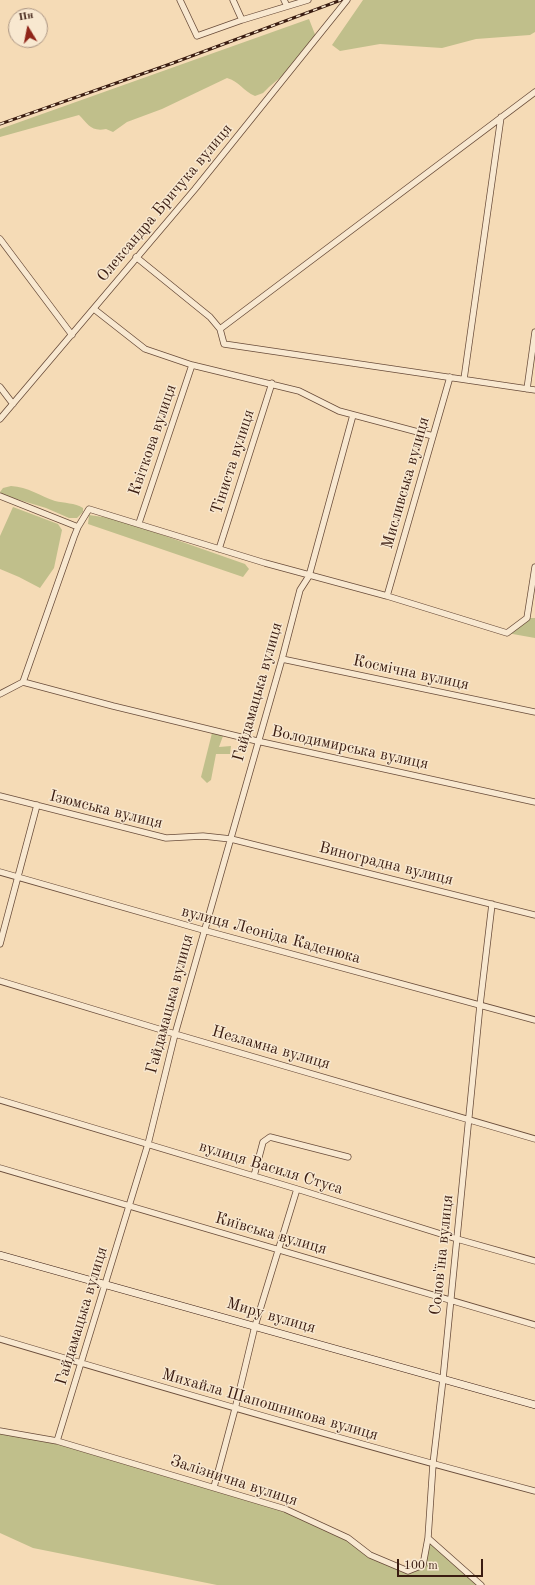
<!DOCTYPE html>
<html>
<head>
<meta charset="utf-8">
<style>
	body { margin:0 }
	#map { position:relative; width:535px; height:1585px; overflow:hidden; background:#f5dbb6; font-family:"Old Standard TT",serif }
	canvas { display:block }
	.north { position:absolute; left:8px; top:8px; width:40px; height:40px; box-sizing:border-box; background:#f8e8d0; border:1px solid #ac9684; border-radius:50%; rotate:350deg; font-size:11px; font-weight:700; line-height:16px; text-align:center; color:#3a1c11 }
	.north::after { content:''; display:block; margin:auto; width:14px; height:18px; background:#8f2418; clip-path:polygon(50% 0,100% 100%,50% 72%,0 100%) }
	.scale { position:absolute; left:397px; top:1559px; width:86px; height:18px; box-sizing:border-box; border:2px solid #3a1c11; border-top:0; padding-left:5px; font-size:12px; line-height:14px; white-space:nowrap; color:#3a1c11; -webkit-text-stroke:3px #f8e8d0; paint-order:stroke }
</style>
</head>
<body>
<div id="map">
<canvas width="535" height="1585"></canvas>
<div class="north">Пн</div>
<div class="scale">100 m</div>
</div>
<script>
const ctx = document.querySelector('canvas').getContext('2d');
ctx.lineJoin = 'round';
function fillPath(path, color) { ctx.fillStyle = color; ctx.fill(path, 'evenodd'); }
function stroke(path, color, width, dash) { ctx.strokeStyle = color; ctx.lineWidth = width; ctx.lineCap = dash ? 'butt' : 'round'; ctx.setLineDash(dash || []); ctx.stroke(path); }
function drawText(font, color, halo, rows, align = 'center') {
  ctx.font = font + ' "Old Standard TT",serif'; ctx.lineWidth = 3; ctx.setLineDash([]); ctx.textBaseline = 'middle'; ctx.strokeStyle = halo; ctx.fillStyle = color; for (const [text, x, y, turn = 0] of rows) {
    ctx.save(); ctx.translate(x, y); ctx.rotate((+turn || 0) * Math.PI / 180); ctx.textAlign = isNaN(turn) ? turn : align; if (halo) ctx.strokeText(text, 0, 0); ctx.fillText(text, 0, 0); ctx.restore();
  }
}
const green = new Path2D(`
	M 363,0 L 535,0 L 535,32 L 530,35 L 476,39 L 442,48 L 380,44 L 340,51 L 332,45 Z
	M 309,19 L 316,37 L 289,70 L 269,87 L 263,93 L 255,96 C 243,91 239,81 227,78 L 162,109 L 127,122 L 113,132 L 106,129 C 91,132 88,124 79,115 L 0,137 L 0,129 Z
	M 11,486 C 28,487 40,496 55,501 C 64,503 75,503 83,508 L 83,512 L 77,518 L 69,518 L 46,508 L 3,495 L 0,492 L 3,488 Z
	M 13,507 L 58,524 L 62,530 L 54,568 L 40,588 L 19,577 L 0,569 L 0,536 Z
	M 89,515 L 117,519 L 245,564 L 249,569 L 243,577 L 88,524 Z
	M 527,618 L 535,618 L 535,638 L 507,633 Z
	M 212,733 L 223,736 L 219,747 L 231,746 L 230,754 L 216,754 L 211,780 L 207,783 L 201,777 Z
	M 0,1431 L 57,1441 L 285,1509 L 348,1538 L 370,1555 L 408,1571 L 423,1565 L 428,1538 L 481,1585 L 217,1585 L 33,1548 L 0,1533 Z`);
const street = new Path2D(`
	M 180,0 L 197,36 L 242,20 L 308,0
	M 233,0 L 242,20
	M 284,0 L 287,6
	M 0,239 L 72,335
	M 136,257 L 210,317 L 220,329 L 224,344 L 535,390
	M 94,309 L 145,349 L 192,365 L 299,391 L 339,411 L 433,436
	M 220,329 L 535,92
	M 464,379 L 501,117
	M 0,387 L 13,404
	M 527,389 L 535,332
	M 0,419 L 195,189 L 347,0
	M 0,496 L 78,527
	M 139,523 L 192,365
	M 219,549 L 272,383
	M 387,596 L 450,377
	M 282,659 L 535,712
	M 23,682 L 74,537 L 78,527 L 89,509 L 265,563 L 387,596 L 507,633 L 527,618 L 535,567
	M 0,694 L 23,682 L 113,706 L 257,741 L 535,802
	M 0,796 L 166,838 L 203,836 L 231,839 L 535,915
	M 0,872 L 203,930 L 535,1020
	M 0,944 L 37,805
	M 0,981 L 175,1034 L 535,1139
	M 0,1100 L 297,1189 L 457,1239 L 535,1261
	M 0,1168 L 535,1325
	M 254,1176 L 263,1142 L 270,1137 L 348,1157
	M 0,1339 C 178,1392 355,1444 535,1491
	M 0,1431 L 57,1441 L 285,1509 L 348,1538 L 370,1555 L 408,1571 L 423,1565 L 428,1538
	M 57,1441 L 148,1144 L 175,1034 L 282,659 L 300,590 L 309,576 L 353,415
	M 214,1487 L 235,1409 L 255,1326 L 297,1189
	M 481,1585 L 428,1538 L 433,1464 L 443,1379 L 480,1005 L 492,904`);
const secondary = new Path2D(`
	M 0,1255 L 535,1405`);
const rail = new Path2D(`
	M 0,124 L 173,63 L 341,0`);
const streetNames = [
	["Олександра Бричука вулиця",165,203,-50],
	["Квіткова вулиця",153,440,-71],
	["Тіниста вулиця",233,462,-72],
	["Мисливська вулиця",406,483,-74],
	["Космічна вулиця",411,673,12],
	["Гайдамацька вулиця",258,692,-74],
	["Володимирська вулиця",350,748,12],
	["Ізюмська вулиця",106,810,14],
	["Виноградна вулиця",386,864,14],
	["вулиця Леоніда Каденюка",271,935,15],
	["Гайдамацька вулиця",170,1004,-75],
	["Незламна вулиця",271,1048,16],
	["вулиця Василя Стуса",271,1168,17],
	["Київська вулиця",271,1234,16],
	["Солов'їна вулиця",442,1255,-84],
	["Гайдамацька вулиця",82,1316,-73],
	["Миру вулиця",271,1316,16],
	["Михайла Шапошникова вулиця",270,1405,16],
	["Залізнична вулиця",234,1481,18]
];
fillPath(green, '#c0bf8b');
stroke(street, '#694c3a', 7);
stroke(secondary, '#3a1c11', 8);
stroke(street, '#f8e8d0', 5.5);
stroke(secondary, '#f8e8d0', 7);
stroke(rail, '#3a1c11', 3);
stroke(rail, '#f8e8d0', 1.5, [4.5]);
drawText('16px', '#3a1c11', '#f8e8d0', streetNames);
</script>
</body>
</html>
